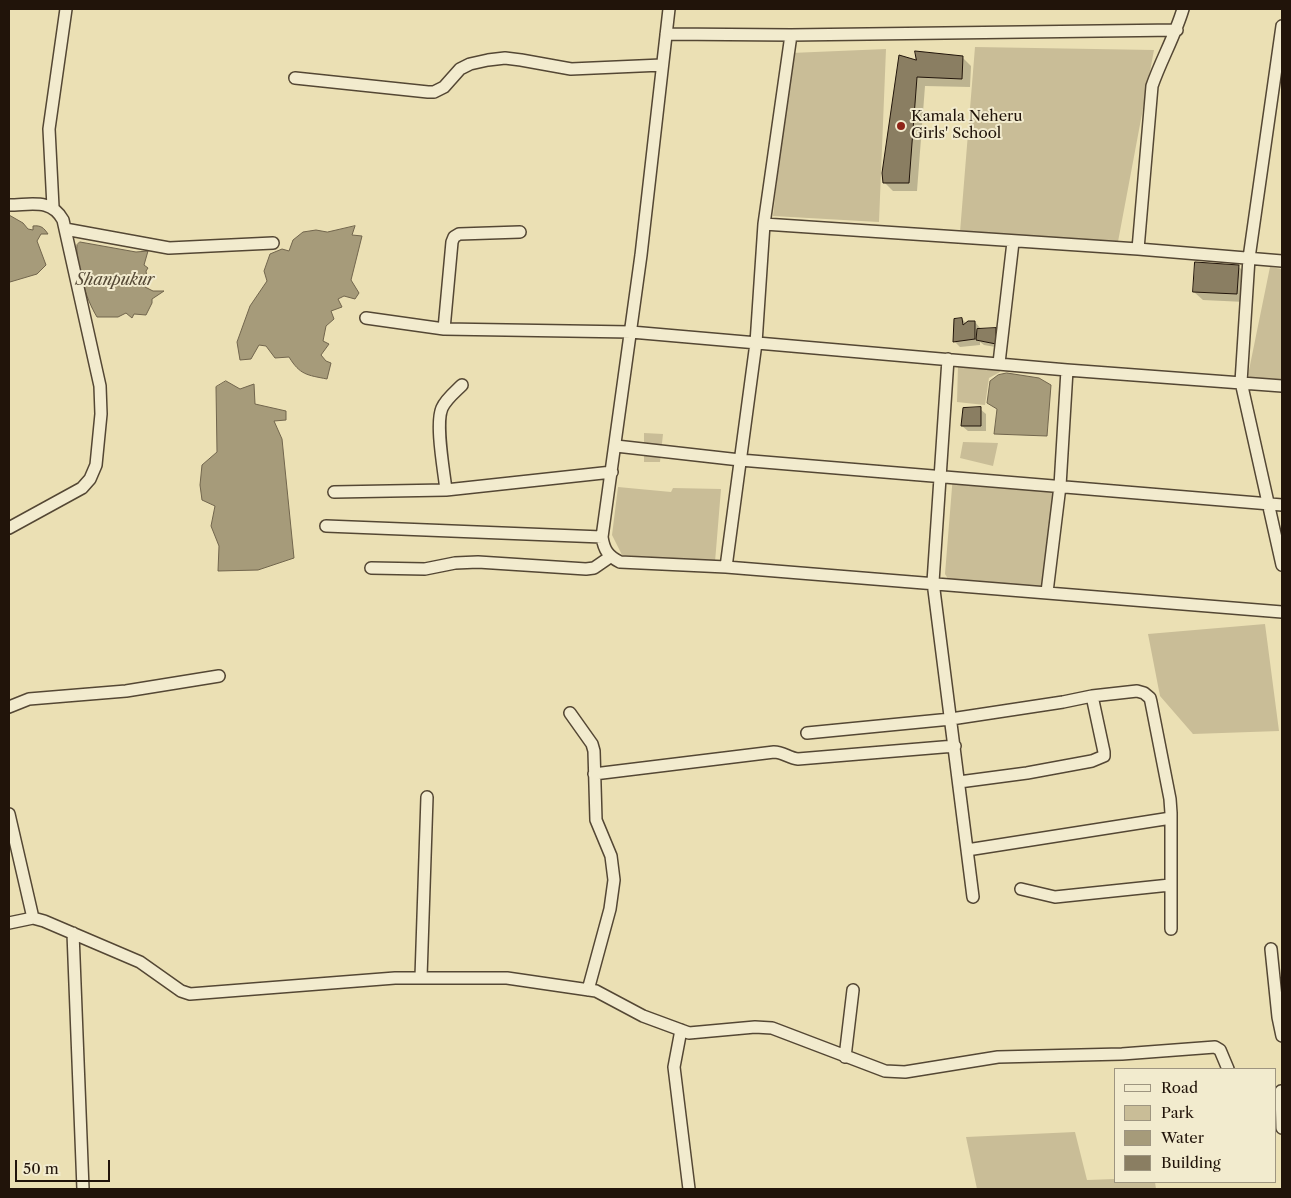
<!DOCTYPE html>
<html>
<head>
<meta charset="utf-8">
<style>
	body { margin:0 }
	#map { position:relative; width:1291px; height:1198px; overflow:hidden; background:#ebe0b4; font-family:"Libre Caslon Text",serif }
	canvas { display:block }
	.frame { position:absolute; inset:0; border:10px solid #21140a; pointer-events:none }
	.legend { position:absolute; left:1114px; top:1068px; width:162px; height:115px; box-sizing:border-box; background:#f2ebce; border:1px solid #9e9580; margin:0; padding:6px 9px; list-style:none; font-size:15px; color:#21140a }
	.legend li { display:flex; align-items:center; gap:10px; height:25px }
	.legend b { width:25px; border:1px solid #9e9580 }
	.scale { position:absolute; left:15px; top:1160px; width:95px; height:22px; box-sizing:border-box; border:2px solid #21140a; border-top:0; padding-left:6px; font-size:15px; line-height:18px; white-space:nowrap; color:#21140a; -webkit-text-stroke:4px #f2ebce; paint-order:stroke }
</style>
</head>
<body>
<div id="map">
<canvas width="1291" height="1198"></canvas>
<div class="frame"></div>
<ul class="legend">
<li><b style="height:6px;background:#f2ebce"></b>Road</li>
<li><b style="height:14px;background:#c9bd97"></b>Park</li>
<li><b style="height:14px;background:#a69b7a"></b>Water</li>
<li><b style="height:14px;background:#8a7e62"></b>Building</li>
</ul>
<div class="scale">50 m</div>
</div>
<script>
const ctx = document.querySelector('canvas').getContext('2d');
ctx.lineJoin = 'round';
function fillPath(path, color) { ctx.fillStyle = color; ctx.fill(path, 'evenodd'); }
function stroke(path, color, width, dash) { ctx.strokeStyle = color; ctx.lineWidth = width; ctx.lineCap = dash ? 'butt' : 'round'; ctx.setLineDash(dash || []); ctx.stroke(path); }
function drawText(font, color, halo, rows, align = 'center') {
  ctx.font = font + ' "Libre Caslon Text",serif'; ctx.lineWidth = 4; ctx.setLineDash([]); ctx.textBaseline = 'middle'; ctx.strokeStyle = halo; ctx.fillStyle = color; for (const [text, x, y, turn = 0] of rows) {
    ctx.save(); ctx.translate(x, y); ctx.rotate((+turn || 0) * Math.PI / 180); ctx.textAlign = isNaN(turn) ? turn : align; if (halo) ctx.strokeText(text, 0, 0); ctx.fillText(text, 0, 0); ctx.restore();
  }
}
const green = new Path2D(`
	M 975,47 L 1154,50 L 1117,247 L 960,232 Z
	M 886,49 L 879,222 L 773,216 L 791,53 Z
	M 1270,267 L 1282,269 L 1282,385 L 1258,384 L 1248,375 Z
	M 958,365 L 999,369 L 1000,372 L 989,378 L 985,405 L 957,402 Z
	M 644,433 L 663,434 L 660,462 L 644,462 Z
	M 963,442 L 998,443 L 993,466 L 960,458 Z
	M 953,475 L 1058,487 L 1043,589 L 950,582 L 945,574 Z
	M 618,487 L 671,492 L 673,488 L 721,489 L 715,562 L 622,555 L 612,535 Z
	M 1265,624 L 1279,731 L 1193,734 L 1160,696 L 1148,634 Z
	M 1075,1132 L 1087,1180 L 1115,1179 L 1115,1182 L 1155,1182 L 1156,1189 L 977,1189 L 966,1137 Z`);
const water = new Path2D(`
	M 9,215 L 23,223 L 28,229 L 33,230 L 33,226 C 41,225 44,228 48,234 L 41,234 L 37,241 L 46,265 L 37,274 L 10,282 L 9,282 Z
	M 355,226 L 352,235 L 362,236 L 351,280 L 359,293 L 355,299 L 344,296 L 338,299 L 342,307 L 331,311 L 334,319 L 326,326 L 323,341 L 329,344 L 321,355 L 326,361 L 331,363 L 327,379 C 307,375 300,375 289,357 L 275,358 L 266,346 L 259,345 L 251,359 L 240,360 L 237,342 L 250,306 L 267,281 L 264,271 L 270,254 L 282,249 L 289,251 L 293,240 L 303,232 L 316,230 L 327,232 Z
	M 80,242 L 136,252 L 148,251 L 144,265 L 148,268 L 146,271 L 147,278 L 145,287 L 153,291 L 164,291 L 152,299 L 152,303 L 146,315 L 134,314 L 132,318 L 126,313 L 118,317 L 97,317 C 86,299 75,265 77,245 Z
	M 1007,373 L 1039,378 L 1051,385 L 1047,436 L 994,434 L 997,409 L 987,403 L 990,381 L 998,375 Z
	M 226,381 L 240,389 L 254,384 L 255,404 L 286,411 L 286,420 L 274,421 L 282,439 L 294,558 L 258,570 L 218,571 L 219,546 L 211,526 L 215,506 L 202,500 L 200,485 L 202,465 L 217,452 L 216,387 Z`);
const shadow = new Path2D(`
	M 962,57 L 971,66 L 970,87 L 925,86 L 917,191 L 893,191 L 884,182 L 917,62 Z
	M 1238,266 L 1247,275 L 1245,302 L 1203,300 L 1194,292 Z
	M 962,319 L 967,324 L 975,322 L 980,328 L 980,330 L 996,329 L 1001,335 L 1001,348 L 984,345 L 980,342 L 980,345 L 960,347 L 954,341 Z
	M 980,409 L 986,414 L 986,431 L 968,431 L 962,426 Z`);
const building = new Path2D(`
	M 915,51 L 963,56 L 962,79 L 917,77 L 909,183 L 883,183 L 882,173 L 899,55 L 916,60 Z
	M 1195,262 L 1239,265 L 1237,294 L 1193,292 Z
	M 962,318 L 963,325 L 968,321 L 975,321 L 975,339 L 953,342 L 954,319 Z
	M 996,328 L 996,344 L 976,340 L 977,329 Z
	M 981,407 L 981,426 L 961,426 L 963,408 Z`);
const street = new Path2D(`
	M 669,9 L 641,255 L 602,537 C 604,550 608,556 620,562 L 726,567 L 1282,612
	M 1282,26 L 1249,258 L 1241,382 L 1282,565
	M 666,34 L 791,35 L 1177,30
	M 295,78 L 428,92 L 434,92 L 444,87 L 460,69 L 470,64 L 488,60 L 505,58 L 521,60 L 571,69 L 662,65
	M 9,205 C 31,205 51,198 63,220 L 100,386 L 101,414 L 96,465 L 90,479 L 82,488 L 9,528
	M 53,207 L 49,129 L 66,9
	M 764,224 L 1138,249 L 1282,261
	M 65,229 L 169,248 L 273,243
	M 1138,249 L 1152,86 C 1161,60 1175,36 1183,9
	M 366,318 L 444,329 L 631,332 L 1067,370 L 1282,386
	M 444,329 L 452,242 L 454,237 L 459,234 L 520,232
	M 948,359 L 933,582 L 973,897
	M 999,363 L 1013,242
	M 616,446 L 740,460 L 1282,505
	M 446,490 C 444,471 435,424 442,408 C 446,399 455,392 462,385
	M 334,492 L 446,490 L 612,472
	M 326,526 L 602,537
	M 726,567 L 756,343 L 764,224 L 791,35
	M 371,568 L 425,569 L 455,563 L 478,562 L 586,569 L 594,568 L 610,557
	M 1047,592 L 1060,486 L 1067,370
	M 9,707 L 29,699 L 126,691 L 219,676
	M 570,713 L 592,744 L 594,751 L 596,820 L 611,856 L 614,880 L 610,909 L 588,990
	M 807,733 L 951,719 L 1063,702 L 1092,696 L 1137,691 L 1144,693 L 1150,698 L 1151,702 L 1170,799 L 1171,813 L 1171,929
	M 594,774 L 774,752 C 783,752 789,758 798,759 L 955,746
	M 959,782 L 1027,773 L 1092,761 L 1104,756 L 1104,752 L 1092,696
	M 9,814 L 33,918
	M 967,850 L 1171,818
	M 1021,889 L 1055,897 L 1170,885
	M 9,923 L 33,918 L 44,921 L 140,962 L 181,991 L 190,994 L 395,978 L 507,978 L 596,991 L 643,1016 L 689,1033 L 755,1027 L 772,1028 L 885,1071 L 905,1072 L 998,1057 L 1122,1054 L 1215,1047 L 1220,1050 L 1228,1069
	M 73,933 L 83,1189
	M 1271,949 L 1278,1017 L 1282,1036
	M 421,977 L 427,797
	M 681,1030 L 674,1067 L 689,1189
	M 845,1057 L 853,990
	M 1281,1091 L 1282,1128`);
const markers = [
	[901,126,5,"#8f2418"]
];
const poiNames = [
	["Kamala Neheru",911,117],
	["Girls' School",911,134]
];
const waterNames = [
	["Shanpukur",115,280]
];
fillPath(green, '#c9bd97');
fillPath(water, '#a69b7a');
stroke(water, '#71654d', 1);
fillPath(shadow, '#0003');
fillPath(building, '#8a7e62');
stroke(building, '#21140a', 1);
stroke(street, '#544734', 14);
stroke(street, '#f2ebce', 11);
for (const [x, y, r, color] of markers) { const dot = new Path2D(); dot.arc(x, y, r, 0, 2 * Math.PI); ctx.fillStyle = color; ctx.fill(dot); stroke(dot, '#f2ebce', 2); }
drawText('15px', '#21140a', '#f2ebce', poiNames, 'left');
drawText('italic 16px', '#564a37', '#f2ebce', waterNames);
</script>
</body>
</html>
